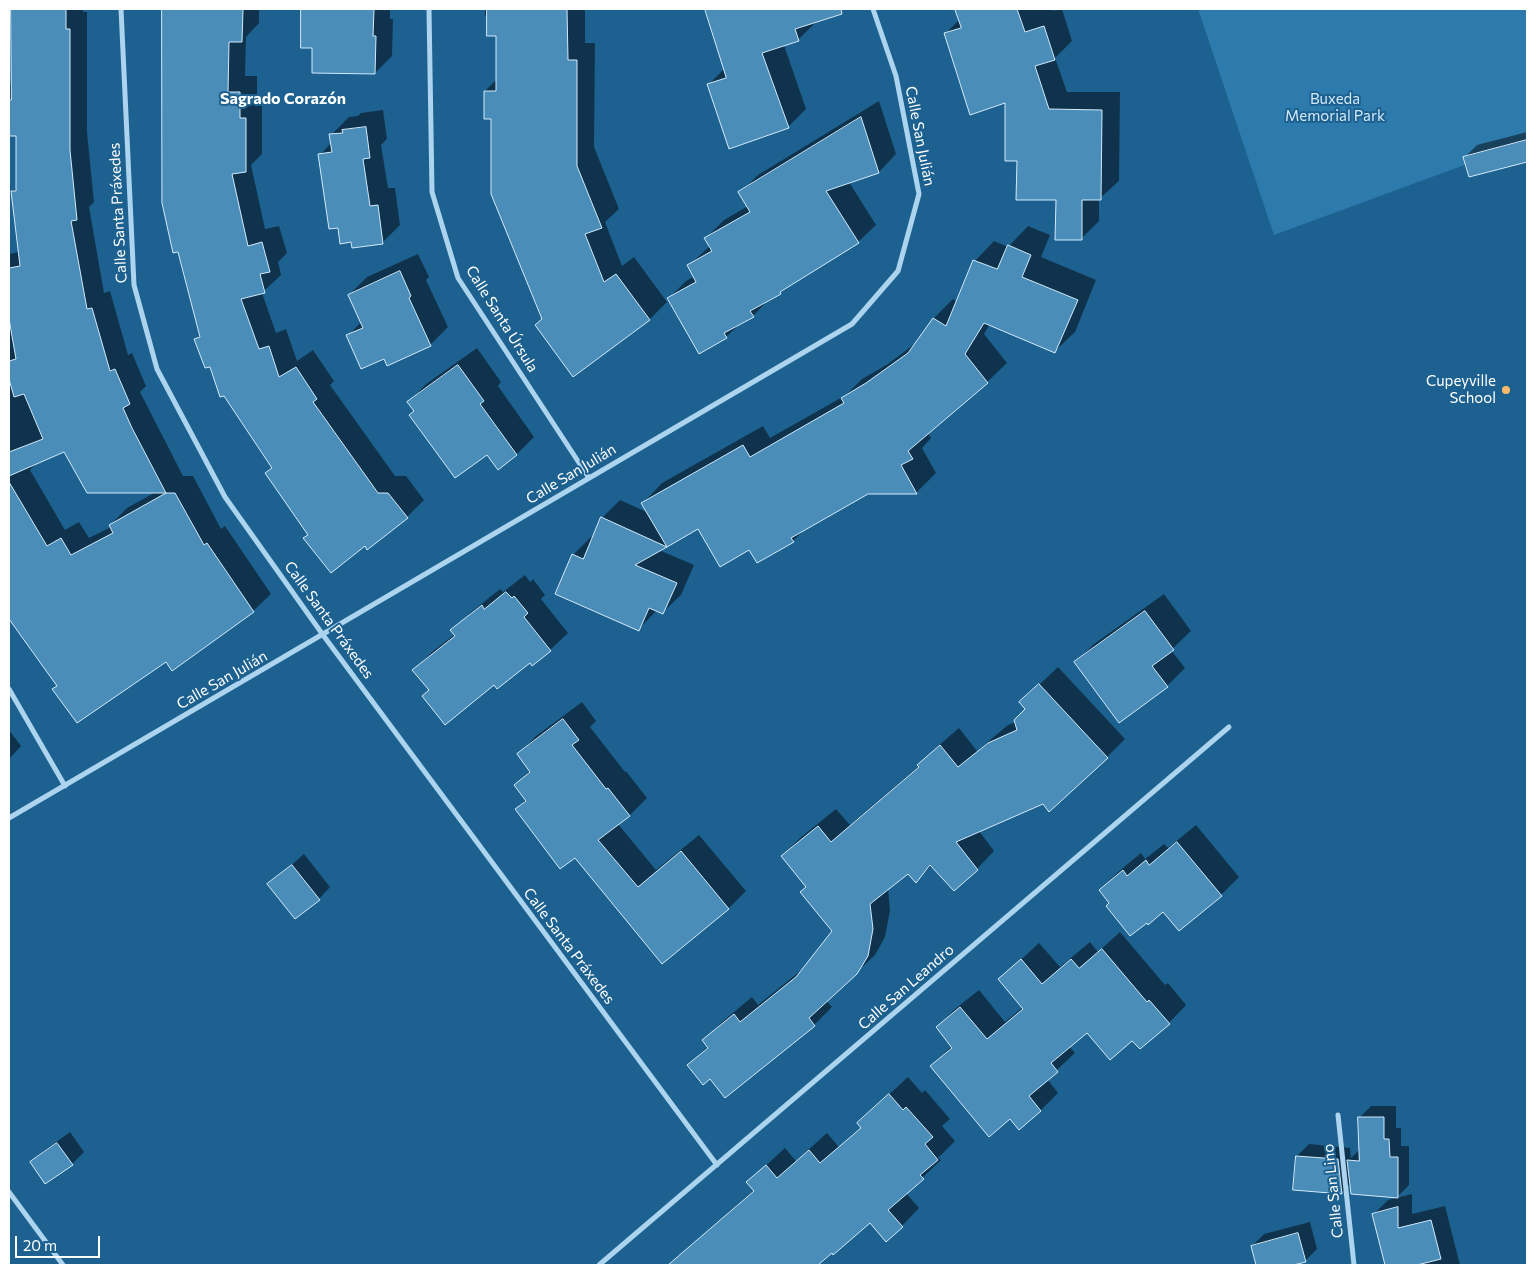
<!DOCTYPE html>
<html>
<head>
<meta charset="utf-8">
<style>
	body { margin:0 }
	#map { position:relative; width:1536px; height:1274px; overflow:hidden; background:#1d6190; font-family:Commissioner,sans-serif }
	canvas { display:block }
	.frame { position:absolute; inset:0; border:10px solid #fff; pointer-events:none }
	.scale { position:absolute; left:15px; top:1236px; width:85px; height:22px; box-sizing:border-box; border:2px solid #fff; border-top:0; padding-left:6px; font-size:15px; line-height:18px; white-space:nowrap; color:#fff; -webkit-text-stroke:4px #1d6190; paint-order:stroke }
</style>
</head>
<body>
<div id="map">
<canvas width="1536" height="1274"></canvas>
<div class="frame"></div>
<div class="scale">20 m</div>
</div>
<script>
const ctx = document.querySelector('canvas').getContext('2d');
ctx.lineJoin = 'round';
function fillPath(path, color) { ctx.fillStyle = color; ctx.fill(path, 'evenodd'); }
function stroke(path, color, width, dash) { ctx.strokeStyle = color; ctx.lineWidth = width; ctx.lineCap = dash ? 'butt' : 'round'; ctx.setLineDash(dash || []); ctx.stroke(path); }
function drawText(font, color, halo, rows, align = 'center') {
  ctx.font = font + ' Commissioner,sans-serif'; ctx.lineWidth = 4; ctx.setLineDash([]); ctx.textBaseline = 'middle'; ctx.strokeStyle = halo; ctx.fillStyle = color; for (const [text, x, y, turn = 0] of rows) {
    ctx.save(); ctx.translate(x, y); ctx.rotate((+turn || 0) * Math.PI / 180); ctx.textAlign = isNaN(turn) ? turn : align; if (halo) ctx.strokeText(text, 0, 0); ctx.fillText(text, 0, 0); ctx.restore();
  }
}
const green = new Path2D(`
	M 1198,9 L 1527,9 L 1527,142 L 1274,235 Z`);
const shadow = new Path2D(`
	M 9,9 L 83,9 L 83,12 L 87,12 L 87,132 L 94,202 L 89,207 L 104,293 L 110,291 L 128,355 L 132,353 L 146,386 L 140,392 L 183,476 L 193,476 L 221,529 L 225,526 L 271,594 L 253,611 L 167,660 L 58,685 L 9,617 L 9,254 L 19,252 L 13,192 L 17,187 L 17,135 L 9,135 L 9,83 L 12,83 L 12,25 L 9,25 ZM 65,450 L 156,492 L 127,508 L 110,525 L 111,527 L 89,538 L 79,522 L 65,530 L 30,470 L 38,462 Z
	M 163,9 L 259,9 L 259,23 L 246,37 L 245,76 L 257,76 L 257,101 L 262,101 L 262,154 L 251,165 L 265,229 L 279,226 L 287,253 L 278,262 L 281,275 L 262,293 L 276,333 L 286,329 L 297,361 L 313,350 L 334,381 L 330,385 L 395,476 L 406,476 L 424,500 L 407,517 L 368,548 L 365,545 L 309,534 L 266,473 L 273,467 L 196,339 L 201,334 L 164,33 Z
	M 303,9 L 390,9 L 390,19 L 393,19 L 392,56 L 375,73 L 314,46 L 302,46 Z
	M 485,9 L 585,9 L 585,43 L 595,43 L 594,147 L 619,209 L 605,222 L 622,266 L 634,257 L 667,302 L 649,320 L 543,318 L 485,91 L 497,79 L 497,35 L 488,16 L 485,16 Z
	M 706,9 L 841,9 L 835,15 L 815,21 L 816,22 L 798,40 L 784,45 L 806,109 L 788,127 L 708,85 L 725,68 Z
	M 957,9 L 1052,9 L 1053,11 L 1062,9 L 1072,41 L 1055,58 L 1067,92 L 1120,92 L 1119,181 L 1099,199 L 1099,221 L 1081,239 L 1057,199 L 1018,160 L 1007,101 L 945,34 L 960,19 Z
	M 879,101 L 896,154 L 879,172 L 849,182 L 876,225 L 858,242 L 788,285 L 780,293 L 769,299 L 753,316 L 742,322 L 726,337 L 669,298 L 686,281 L 695,276 L 689,265 L 710,246 L 706,238 L 724,220 L 748,206 L 740,193 L 758,175 Z
	M 383,110 L 387,139 L 381,145 L 388,188 L 395,188 L 400,225 L 382,243 L 352,241 L 339,226 L 320,155 L 332,142 L 331,135 L 349,117 L 358,116 L 361,113 Z
	M 1527,132 L 1527,161 L 1470,176 L 1465,157 L 1477,145 Z
	M 1028,226 L 1050,235 L 1041,257 L 1096,280 L 1075,332 L 1055,351 L 990,324 L 984,334 L 1007,363 L 987,382 L 928,433 L 931,438 L 922,448 L 936,473 L 917,492 L 868,492 L 807,527 L 793,541 L 749,548 L 699,527 L 659,550 L 694,565 L 681,595 L 663,612 L 657,610 L 638,630 L 573,555 L 591,537 L 593,538 L 602,518 L 620,500 L 649,513 L 643,503 L 662,483 L 763,426 L 770,438 L 846,395 L 862,379 L 888,364 L 917,342 L 934,318 L 953,299 L 958,302 L 975,261 L 994,241 L 1008,247 Z
	M 418,254 L 429,277 L 426,280 L 448,327 L 430,345 L 385,357 L 348,336 L 361,322 L 349,295 L 367,277 Z
	M 477,348 L 501,382 L 498,386 L 534,437 L 517,454 L 487,454 L 415,410 L 409,402 L 426,384 Z
	M 525,575 L 530,582 L 533,579 L 545,595 L 541,599 L 568,633 L 550,650 L 495,684 L 430,690 L 414,670 L 432,652 L 455,634 L 452,631 L 470,613 L 500,589 L 503,592 Z
	M 1164,594 L 1191,631 L 1171,650 L 1185,668 L 1167,686 L 1076,662 L 1094,644 Z
	M 1058,667 L 1125,739 L 1107,757 L 1043,803 L 979,831 L 994,851 L 977,869 L 932,865 L 916,882 L 908,872 L 888,888 L 890,910 L 885,937 L 875,955 L 826,1000 L 832,1007 L 814,1025 L 725,1096 L 710,1078 L 689,1065 L 708,1046 L 704,1040 L 722,1022 L 752,997 L 758,1005 L 804,968 L 833,931 L 807,887 L 782,856 L 800,838 L 836,809 L 850,825 L 919,766 L 937,747 L 959,728 L 977,751 L 1008,725 L 1016,722 L 1027,708 L 1039,685 Z
	M 582,702 L 596,721 L 590,727 L 625,772 L 626,771 L 647,798 L 629,816 L 618,824 L 656,870 L 699,835 L 746,891 L 728,909 L 662,962 L 575,856 L 516,809 L 526,799 L 515,785 L 530,770 L 519,754 L 536,736 Z
	M 9,730 L 21,746 L 9,759 Z
	M 1196,825 L 1239,877 L 1221,895 L 1163,910 L 1110,902 L 1100,890 L 1118,872 L 1141,853 L 1145,859 L 1164,844 L 1168,848 Z
	M 304,854 L 330,887 L 319,899 L 269,885 Z
	M 1120,932 L 1165,985 L 1168,983 L 1186,1005 L 1169,1023 L 1132,1039 L 1087,1031 L 1069,1046 L 1075,1053 L 1047,1079 L 1058,1093 L 1040,1111 L 1010,1118 L 931,1066 L 952,1046 L 937,1027 L 955,1009 L 979,990 L 1005,1022 L 1023,1007 L 1000,979 L 1039,943 L 1060,967 L 1090,942 L 1098,952 Z
	M 908,1077 L 922,1093 L 925,1090 L 950,1119 L 942,1126 L 955,1141 L 938,1158 L 941,1160 L 906,1193 L 919,1208 L 902,1226 L 870,1222 L 816,1265 L 669,1265 L 754,1190 L 748,1182 L 785,1148 L 796,1161 L 827,1133 L 839,1147 L 862,1127 L 858,1123 Z
	M 1371,1106 L 1396,1106 L 1396,1128 L 1401,1128 L 1401,1146 L 1409,1146 L 1409,1185 L 1397,1197 L 1351,1183 L 1342,1192 L 1297,1156 L 1309,1144 L 1350,1148 L 1351,1158 L 1360,1149 L 1359,1118 Z
	M 70,1132 L 84,1152 L 72,1164 L 32,1162 L 44,1151 Z
	M 1412,1194 L 1412,1214 L 1445,1206 L 1460,1265 L 1387,1265 L 1374,1214 L 1388,1200 Z
	M 1310,1222 L 1317,1249 L 1305,1261 L 1288,1265 L 1257,1265 L 1252,1246 L 1264,1234 Z`);
const building = new Path2D(`
	M 11,9 L 66,9 L 66,29 L 70,29 L 70,150 L 77,220 L 71,221 L 87,309 L 92,308 L 110,371 L 115,369 L 130,404 L 123,408 L 132,428 L 166,493 L 175,493 L 204,545 L 207,543 L 254,612 L 172,671 L 166,662 L 77,723 L 52,689 L 57,686 L 9,619 L 9,482 L 47,546 L 61,538 L 71,555 L 113,533 L 109,525 L 166,493 L 87,493 L 64,452 L 9,476 L 9,452 L 43,439 L 24,394 L 14,397 L 9,379 L 9,361 L 16,359 L 9,319 L 9,268 L 20,266 L 11,191 L 16,191 L 16,136 L 9,136 L 9,100 L 11,100 Z
	M 162,9 L 243,9 L 242,42 L 229,42 L 228,92 L 240,92 L 240,118 L 246,118 L 246,172 L 232,174 L 248,246 L 262,242 L 270,272 L 260,274 L 265,293 L 241,299 L 259,349 L 269,346 L 279,377 L 296,367 L 317,399 L 313,402 L 378,493 L 388,493 L 408,518 L 367,550 L 365,546 L 331,573 L 303,538 L 308,535 L 265,473 L 272,468 L 224,396 L 220,397 L 210,367 L 205,368 L 194,339 L 200,337 L 178,252 L 173,253 L 162,203 Z
	M 301,9 L 374,9 L 373,36 L 376,36 L 375,74 L 312,73 L 312,48 L 301,48 Z
	M 487,9 L 567,9 L 568,60 L 577,60 L 577,166 L 602,228 L 585,234 L 604,282 L 616,274 L 650,320 L 573,377 L 535,325 L 542,319 L 491,194 L 491,119 L 484,119 L 484,91 L 496,91 L 496,36 L 487,36 Z
	M 705,9 L 841,9 L 842,14 L 795,29 L 799,41 L 762,53 L 789,128 L 729,149 L 707,84 L 726,78 Z
	M 955,9 L 1017,9 L 1025,32 L 1044,26 L 1055,60 L 1035,66 L 1049,109 L 1102,110 L 1101,200 L 1082,200 L 1082,240 L 1055,240 L 1056,200 L 1016,200 L 1017,161 L 1005,161 L 1005,103 L 970,115 L 944,33 L 961,28 Z
	M 861,117 L 879,173 L 826,191 L 859,243 L 780,292 L 781,294 L 750,311 L 754,317 L 724,333 L 727,338 L 699,354 L 667,298 L 696,282 L 687,265 L 712,251 L 704,238 L 750,212 L 738,192 Z
	M 366,127 L 370,158 L 363,159 L 370,206 L 378,205 L 383,244 L 352,248 L 351,242 L 340,244 L 338,228 L 329,229 L 318,154 L 332,152 L 329,134 L 343,133 L 342,130 Z
	M 1527,140 L 1527,162 L 1469,177 L 1463,157 Z
	M 1008,245 L 1031,255 L 1022,277 L 1078,300 L 1055,353 L 984,323 L 965,354 L 988,383 L 908,451 L 913,459 L 901,465 L 917,494 L 868,494 L 791,538 L 794,542 L 757,563 L 749,550 L 720,567 L 698,529 L 667,547 L 641,503 L 743,445 L 750,457 L 844,403 L 841,398 L 866,383 L 908,353 L 933,318 L 946,326 L 973,260 L 997,269 Z
	M 400,271 L 411,296 L 409,298 L 431,346 L 387,366 L 384,359 L 361,369 L 346,335 L 363,328 L 348,295 Z
	M 458,365 L 484,401 L 480,404 L 517,455 L 498,470 L 487,455 L 455,478 L 409,415 L 414,411 L 407,402 Z
	M 601,517 L 667,547 L 635,565 L 677,583 L 663,614 L 649,608 L 639,631 L 555,594 L 572,554 L 583,559 Z
	M 506,592 L 512,598 L 514,596 L 528,613 L 524,617 L 551,651 L 532,666 L 530,663 L 497,689 L 494,685 L 445,725 L 422,696 L 429,690 L 412,670 L 455,636 L 450,630 L 482,605 L 484,609 Z
	M 1145,611 L 1174,650 L 1152,666 L 1168,687 L 1119,723 L 1074,662 Z
	M 1039,684 L 1108,758 L 1049,812 L 1043,804 L 956,842 L 978,870 L 954,891 L 930,865 L 916,883 L 908,874 L 870,904 L 873,929 L 868,956 L 857,974 L 809,1018 L 815,1026 L 725,1098 L 710,1079 L 703,1085 L 687,1065 L 708,1048 L 702,1040 L 734,1014 L 740,1022 L 796,977 L 832,931 L 800,892 L 806,887 L 781,856 L 818,826 L 831,842 L 919,767 L 917,765 L 940,745 L 958,767 L 988,743 L 1017,730 L 1014,720 L 1025,709 L 1019,702 Z
	M 563,719 L 579,740 L 572,745 L 606,789 L 608,788 L 630,816 L 598,840 L 638,887 L 681,851 L 729,909 L 662,964 L 575,858 L 560,869 L 515,809 L 526,801 L 514,785 L 530,772 L 517,754 Z
	M 1177,842 L 1222,896 L 1179,931 L 1163,912 L 1148,925 L 1147,923 L 1130,936 L 1106,906 L 1109,903 L 1099,890 L 1123,870 L 1127,876 L 1146,860 L 1149,865 Z
	M 292,865 L 320,900 L 295,919 L 267,884 Z
	M 1102,949 L 1147,1002 L 1149,1000 L 1170,1024 L 1140,1049 L 1132,1041 L 1110,1060 L 1087,1033 L 1051,1063 L 1058,1072 L 1029,1096 L 1041,1111 L 1019,1130 L 1010,1119 L 989,1137 L 930,1066 L 952,1048 L 936,1027 L 960,1007 L 987,1039 L 1023,1009 L 998,979 L 1021,959 L 1042,984 L 1071,959 L 1079,968 Z
	M 889,1094 L 903,1110 L 906,1107 L 933,1137 L 925,1144 L 938,1160 L 920,1175 L 924,1179 L 888,1210 L 903,1227 L 886,1242 L 870,1223 L 833,1255 L 832,1253 L 818,1265 L 668,1265 L 754,1191 L 746,1182 L 766,1165 L 777,1178 L 809,1150 L 820,1163 L 861,1128 L 857,1123 Z
	M 1358,1117 L 1384,1117 L 1384,1139 L 1389,1139 L 1390,1157 L 1398,1157 L 1398,1198 L 1351,1194 L 1347,1160 L 1359,1161 Z
	M 57,1143 L 73,1165 L 45,1184 L 30,1162 Z
	M 1296,1156 L 1338,1159 L 1342,1194 L 1293,1190 Z
	M 1398,1207 L 1398,1228 L 1431,1220 L 1441,1259 L 1417,1265 L 1385,1265 L 1372,1214 Z
	M 1298,1233 L 1306,1262 L 1293,1265 L 1256,1265 L 1251,1246 Z`);
const minor = new Path2D(`
	M 121,9 L 134,285 L 157,369 L 225,497 L 323,635 L 717,1165
	M 429,9 L 432,192 L 458,278 L 589,478
	M 9,689 L 65,786
	M 9,818 L 852,324 L 898,271 L 919,194 L 896,76 L 873,9
	M 1338,1115 L 1354,1265
	M 9,1192 L 63,1265
	M 599,1265 L 1229,727`);
const markers = [
	[1506,390,5,"#febc6a"]
];
const parkNames = [
	["Buxeda",1335,99],
	["Memorial Park",1335,116]
];
const streetNames = [
	["Calle San Julián",920,136,79],
	["Calle Santa Práxedes",118,213,-93],
	["Calle Santa Úrsula",502,319,58],
	["Calle San Julián",571,474,-31],
	["Calle Santa Práxedes",329,620,54],
	["Calle San Julián",222,680,-30],
	["Calle Santa Práxedes",569,946,53],
	["Calle San Leandro",906,987,-41],
	["Calle San Lino",1333,1191,-96]
];
const poiNames = [
	["Cupeyville",1496,381],
	["School",1496,398]
];
const neighbourhoodNames = [
	["Sagrado Corazón",283,99]
];
fillPath(green, '#2d7aac');
fillPath(shadow, '#0007');
fillPath(building, '#4a8db9');
stroke(building, '#d2eafa', 1);
stroke(minor, '#acd4ee', 5);
for (const [x, y, r, color] of markers) { const dot = new Path2D(); dot.arc(x, y, r, 0, 2 * Math.PI); ctx.fillStyle = color; ctx.fill(dot); stroke(dot, '#1d6190', 2); }
drawText('15px', '#d2eafa', '#1d6190', parkNames);
drawText('15px', '#fff', '#1d6190', streetNames);
drawText('15px', '#fff', '#1d6190', poiNames, 'right');
drawText('bold 16px', '#fff', '#1d6190', neighbourhoodNames);
</script>
</body>
</html>
